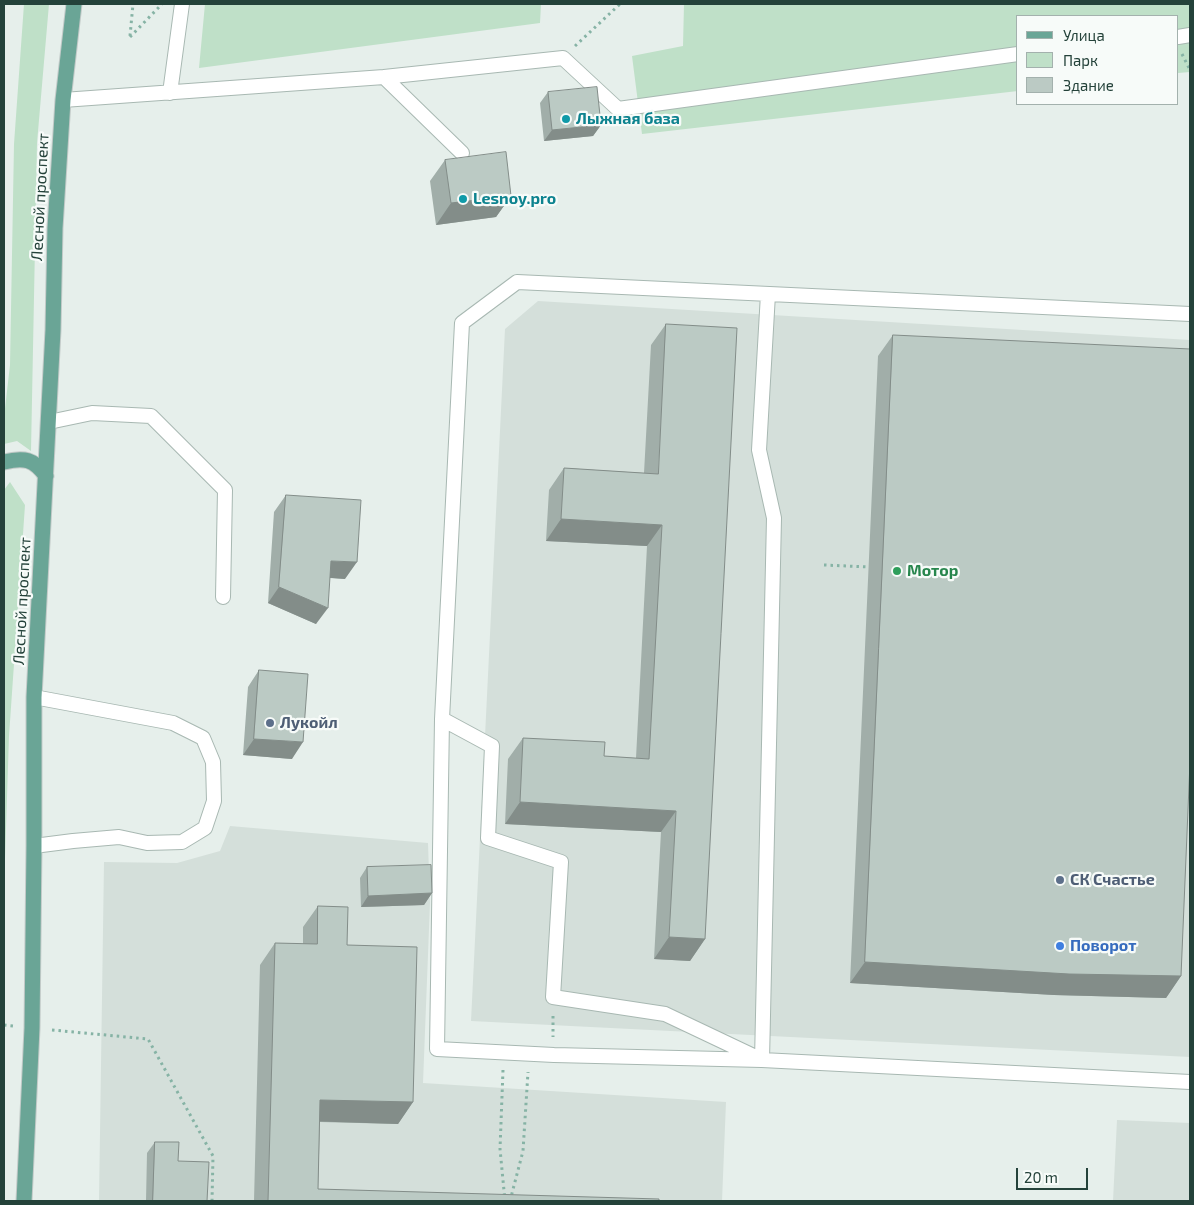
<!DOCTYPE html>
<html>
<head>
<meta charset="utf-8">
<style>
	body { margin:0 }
	#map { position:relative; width:1194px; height:1205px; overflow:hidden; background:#e6efeb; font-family:"Exo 2",sans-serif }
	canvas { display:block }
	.frame { position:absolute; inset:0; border:5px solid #24423a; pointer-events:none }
	.legend { position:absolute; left:1016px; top:15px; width:162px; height:90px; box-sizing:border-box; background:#f7fbf9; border:1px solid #a3b1ad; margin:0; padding:6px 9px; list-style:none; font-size:15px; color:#24423a }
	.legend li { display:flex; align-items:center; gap:10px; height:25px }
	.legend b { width:25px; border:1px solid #a3b1ad }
	.scale { position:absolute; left:1016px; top:1168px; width:72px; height:22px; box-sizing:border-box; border:2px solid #24423a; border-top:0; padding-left:6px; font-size:15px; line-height:18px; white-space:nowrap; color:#24423a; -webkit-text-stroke:4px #f7fbf9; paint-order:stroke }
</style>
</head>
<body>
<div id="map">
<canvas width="1194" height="1205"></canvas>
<div class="frame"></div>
<ul class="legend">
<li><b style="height:6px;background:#6aa596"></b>Улица</li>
<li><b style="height:14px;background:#bfe0c8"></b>Парк</li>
<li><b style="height:14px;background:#bbcac4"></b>Здание</li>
</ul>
<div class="scale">20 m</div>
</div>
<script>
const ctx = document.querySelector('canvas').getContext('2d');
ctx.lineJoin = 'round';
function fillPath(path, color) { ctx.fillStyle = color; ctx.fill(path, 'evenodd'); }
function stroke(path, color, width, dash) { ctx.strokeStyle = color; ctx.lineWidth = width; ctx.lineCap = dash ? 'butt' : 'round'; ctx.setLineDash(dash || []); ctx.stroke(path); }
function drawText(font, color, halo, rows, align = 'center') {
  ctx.font = font + ' "Exo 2",sans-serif'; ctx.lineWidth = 4.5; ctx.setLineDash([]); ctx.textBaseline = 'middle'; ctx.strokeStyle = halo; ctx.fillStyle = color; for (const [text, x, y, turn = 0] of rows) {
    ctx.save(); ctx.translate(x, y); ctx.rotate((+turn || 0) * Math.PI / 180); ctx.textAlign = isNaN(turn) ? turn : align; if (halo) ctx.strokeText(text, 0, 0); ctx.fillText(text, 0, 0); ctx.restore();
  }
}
const built = new Path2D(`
	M 538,301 L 1190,340 L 1190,1057 L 471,1021 L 505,329 Z
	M 230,826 L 428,843 L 430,903 L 423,1083 L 726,1102 L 722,1201 L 99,1201 L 104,862 L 177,863 L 220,851 Z
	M 1117,1120 L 1190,1123 L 1190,1201 L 1113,1201 Z`);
const green = new Path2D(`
	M 24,4 L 49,4 L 37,143 L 31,451 L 17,441 L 4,444 L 4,417 L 10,365 L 14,144 Z
	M 205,4 L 541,4 L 540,23 L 199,68 Z
	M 684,4 L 1190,4 L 1190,72 L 1178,73 L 1178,16 L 1018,16 L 1018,91 L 642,134 L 632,56 L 683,46 Z
	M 10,482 L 25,505 L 9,736 L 4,890 L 4,490 Z`);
const path = new Path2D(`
	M 130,36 L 133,4
	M 130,37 L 162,4
	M 575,46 L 620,4
	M 1182,54 L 1190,70
	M 824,565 L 869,567
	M 553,1016 L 553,1037
	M 4,1025 L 13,1026
	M 52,1030 L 148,1039 L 213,1156 L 212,1201
	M 503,1070 L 500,1149 L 505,1201
	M 510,1201 L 523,1151 L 528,1072`);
const service = new Path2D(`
	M 1178,37 L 1190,35
	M 384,77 L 563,58 L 618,109 L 1018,54
	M 170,93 L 182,4
	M 63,100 L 384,77 L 462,153
	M 1190,314 L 517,282 L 462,323 L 442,719 L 437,1049 L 554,1055 L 762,1060 L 1190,1082
	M 49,422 L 92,413 L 151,416 L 225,490 L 223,597
	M 34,697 L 173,723 L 203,738 L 213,762 L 214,801 L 205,828 L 182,842 L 147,843 L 119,837 L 73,841 L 34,846
	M 442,719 L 492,746 L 488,838 L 561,862 L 553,997 L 665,1014 L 762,1060 L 774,518 L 759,450 L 768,294`);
const primary = new Path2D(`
	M 4,462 C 24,457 34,459 46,476
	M 24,1201 L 32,1028 L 34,846 L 34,697 L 53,330 L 55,228 L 63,100 L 74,4`);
const wall = new Path2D(`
	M 548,92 L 601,125 L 593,136 L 544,141 L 540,103 Z
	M 445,160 L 511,196 L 496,217 L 436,225 L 430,181 Z
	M 666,324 L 705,939 L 690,961 L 654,959 L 661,832 L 505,824 L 508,759 L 523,738 L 604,756 L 636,758 L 647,546 L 546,541 L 549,490 L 564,468 L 644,473 L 651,345 Z
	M 893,335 L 1181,976 L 1166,998 L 1054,995 L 850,983 L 878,356 Z
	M 286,495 L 345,579 L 330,578 L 316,624 L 268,603 L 274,512 Z
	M 259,670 L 292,759 L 243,755 L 248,687 Z
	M 367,867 L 432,893 L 424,905 L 361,907 L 360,878 Z
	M 318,906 L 347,945 L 413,1102 L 398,1124 L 320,1122 L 318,1189 L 659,1201 L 254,1201 L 260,965 L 275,943 L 303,944 L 303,927 Z
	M 155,1142 L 178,1161 L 207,1201 L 146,1201 L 147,1153 Z`);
const shadedWall = new Path2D(`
	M 601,125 L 593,136 L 544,141 L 552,130 Z
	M 511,196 L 496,217 L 436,225 L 451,203 Z
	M 561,519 L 662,525 L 647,546 L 546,541 Z
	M 331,561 L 357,562 L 345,579 L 320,577 Z
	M 279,587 L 328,608 L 316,624 L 268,603 Z
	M 254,739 L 303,742 L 292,759 L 243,755 Z
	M 520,802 L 676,811 L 661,832 L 505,824 Z
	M 432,893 L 424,905 L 361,907 L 368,896 Z
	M 669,937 L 705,939 L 690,961 L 654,959 Z
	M 865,962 L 1181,976 L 1166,998 L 1054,995 L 850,983 Z
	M 320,1100 L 413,1102 L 398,1124 L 305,1121 Z`);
const building = new Path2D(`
	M 597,87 L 601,125 L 552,130 L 548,92 Z
	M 506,152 L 511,196 L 451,203 L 445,160 Z
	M 666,324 L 737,328 L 705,939 L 669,937 L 676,811 L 520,802 L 523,738 L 605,742 L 604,756 L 649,759 L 662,525 L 561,519 L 564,468 L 658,474 Z
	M 893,335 L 1190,349 L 1190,762 L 1181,976 L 1069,974 L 865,962 Z
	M 286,495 L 361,500 L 357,562 L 331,561 L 328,608 L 279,587 Z
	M 259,670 L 308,674 L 303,742 L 254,739 Z
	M 431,865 L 432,893 L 368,896 L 367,867 Z
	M 318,906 L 348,907 L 347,945 L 417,947 L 413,1102 L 320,1100 L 318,1189 L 659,1199 L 659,1201 L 268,1201 L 275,943 L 317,944 Z
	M 155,1142 L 179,1142 L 178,1161 L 209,1162 L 207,1201 L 153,1201 Z`);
const markers = [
	[566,119,5,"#0f9aa8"],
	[463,199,5,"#0f9aa8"],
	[897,571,5,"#2e9e5b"],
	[270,723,5,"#5c6f8a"],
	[1060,880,5,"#5c6f8a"],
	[1060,946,5,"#3f7fe0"]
];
const cultureNames = [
	["Лыжная база",576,119],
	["Lesnoy.pro",473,199]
];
const streetNames = [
	["Лесной проспект",40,197,-87],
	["Лесной проспект",22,601,-87]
];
const leisureNames = [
	["Мотор",907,571]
];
const serviceNames = [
	["Лукойл",280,723],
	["СК Счастье",1070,880]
];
const shopNames = [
	["Поворот",1070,946]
];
fillPath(built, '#d4dfda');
fillPath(green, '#bfe0c8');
stroke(service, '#a8b8b2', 16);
stroke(primary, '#c2cac8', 17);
stroke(path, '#86b3a5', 3, [2.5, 4]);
stroke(service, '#fff', 14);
stroke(primary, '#6aa596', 15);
fillPath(wall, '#a1aea9');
fillPath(shadedWall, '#838d89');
fillPath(building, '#bbcac4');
stroke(building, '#838d89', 1);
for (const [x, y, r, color] of markers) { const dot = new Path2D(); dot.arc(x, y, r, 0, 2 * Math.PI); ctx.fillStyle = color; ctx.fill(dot); stroke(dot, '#f7fbf9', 2); }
drawText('bold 16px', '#0d838f', '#f7fbf9', cultureNames, 'left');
drawText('16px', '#24423a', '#f7fbf9', streetNames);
drawText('bold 16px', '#27864d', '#f7fbf9', leisureNames, 'left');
drawText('bold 16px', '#4e5e75', '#f7fbf9', serviceNames, 'left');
drawText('bold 16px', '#366cbe', '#f7fbf9', shopNames, 'left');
</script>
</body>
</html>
